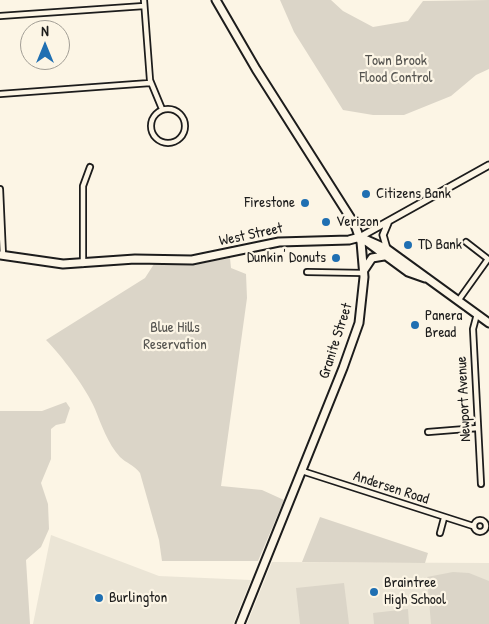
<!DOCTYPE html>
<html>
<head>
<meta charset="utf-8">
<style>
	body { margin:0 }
	#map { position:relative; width:489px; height:624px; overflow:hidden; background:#fcf5e5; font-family:"Patrick Hand",sans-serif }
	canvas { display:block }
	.north { position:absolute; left:20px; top:20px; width:50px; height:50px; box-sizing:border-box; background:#fcf5e5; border:1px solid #a29e95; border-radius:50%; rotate:0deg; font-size:14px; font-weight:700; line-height:20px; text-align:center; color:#1c1c1c }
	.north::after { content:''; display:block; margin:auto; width:18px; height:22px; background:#1f6fb2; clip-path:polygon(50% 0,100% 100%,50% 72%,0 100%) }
</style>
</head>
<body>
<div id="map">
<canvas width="489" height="624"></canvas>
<div class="north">N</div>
</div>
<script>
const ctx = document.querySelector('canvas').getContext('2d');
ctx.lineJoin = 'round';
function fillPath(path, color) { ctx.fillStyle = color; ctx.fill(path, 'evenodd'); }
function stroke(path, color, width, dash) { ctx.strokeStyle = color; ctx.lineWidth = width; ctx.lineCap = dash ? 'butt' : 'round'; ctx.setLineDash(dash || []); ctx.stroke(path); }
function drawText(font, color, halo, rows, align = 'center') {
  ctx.font = font + ' "Patrick Hand",sans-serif'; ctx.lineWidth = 4.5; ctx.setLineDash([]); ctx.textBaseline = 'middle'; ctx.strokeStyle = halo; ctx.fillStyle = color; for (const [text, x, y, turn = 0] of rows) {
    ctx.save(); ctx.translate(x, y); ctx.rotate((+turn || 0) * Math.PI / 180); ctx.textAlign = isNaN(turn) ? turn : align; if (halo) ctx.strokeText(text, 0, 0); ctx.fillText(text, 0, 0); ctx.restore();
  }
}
const built = new Path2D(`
	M 51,535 L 159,576 L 251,580 L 233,624 L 33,624 Z
	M 272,562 L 489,563 L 489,624 L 247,624 Z`);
const green = new Path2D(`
	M 280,0 L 331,0 L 343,11 L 373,27 L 408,21 L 423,1 L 489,0 L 489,69 L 476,75 L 451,96 L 404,115 L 373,115 L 343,110 L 294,32 Z
	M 230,258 L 231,268 L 246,274 L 247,298 L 221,486 L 262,490 L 284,500 L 258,561 L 162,561 L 159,540 L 140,473 C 134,465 126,463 120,457 C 108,444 101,424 95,409 C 87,389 61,355 46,340 L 145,278 L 154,264 L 193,265 Z
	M 66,402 L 70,408 L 65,423 L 56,425 L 51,429 L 51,459 L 41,483 L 48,504 L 49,529 L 41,547 L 26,560 L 30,624 L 0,624 L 0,411 L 42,411 Z
	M 320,517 L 428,553 L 425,563 L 302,562 Z
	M 453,572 L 469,573 L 489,581 L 489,624 L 431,624 L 427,577 Z
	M 344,583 L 349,624 L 300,624 L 296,588 Z
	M 408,609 L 409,624 L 374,624 L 373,613 Z`);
const minor = new Path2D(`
	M 144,0 L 150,80 L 162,109
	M 0,16 L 144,6
	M 0,94 L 150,83
	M151 126a17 17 0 1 1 34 0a17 17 0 1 1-34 0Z
	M 0,189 L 3,256
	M 83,264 L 83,186 L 90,167
	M 307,272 L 364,273
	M 458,301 L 488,259 L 466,242
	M 477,314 L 473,329 L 481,484
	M 428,432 L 478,428
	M 302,471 L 473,526
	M474 526a6 6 0 1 1 12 0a6 6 0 1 1-12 0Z
	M 440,533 L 444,518`);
const tertiary = new Path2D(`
	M 360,237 L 489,165
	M 387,249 L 383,235 L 388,223`);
const secondary = new Path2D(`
	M 216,0 L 256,69 L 355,225 L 361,242 L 364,277 L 359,323 L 343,368 L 240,624
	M 360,237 L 387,249 L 489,323
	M 363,239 L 408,272 L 425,278
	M 0,255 L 63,264 L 135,259 L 192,260 L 279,242 L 349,240 L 360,237
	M 364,270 L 372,258 L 384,256`);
const markers = [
	[366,194,5,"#1f6fb2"],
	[305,203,5,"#1f6fb2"],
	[326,222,5,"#1f6fb2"],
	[408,245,5,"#1f6fb2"],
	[336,258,5,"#1f6fb2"],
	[415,325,5,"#1f6fb2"],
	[374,592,5,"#1f6fb2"],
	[99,598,5,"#1f6fb2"]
];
const parkNames = [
	["Town Brook",396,61],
	["Flood Control",396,78],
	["Blue Hills",175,328],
	["Reservation",175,345]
];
const poiNames = [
	["Citizens Bank",376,194],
	["Firestone",295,203,"right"],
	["Verizon",336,222],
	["TD Bank",418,245],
	["Dunkin' Donuts",326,258,"right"],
	["Panera",425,316],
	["Bread",425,333],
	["Braintree",384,583],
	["High School",384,600],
	["Burlington",109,598]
];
const streetNames = [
	["West Street",251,235,-12],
	["Granite Street",336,341,-72],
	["Newport Avenue",464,399,-93],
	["Andersen Road",391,488,18]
];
fillPath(built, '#ebe5d6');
fillPath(green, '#dbd5c8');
stroke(minor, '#1c1c1c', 8);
stroke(tertiary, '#1c1c1c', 9);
stroke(secondary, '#1c1c1c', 11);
stroke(minor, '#fcf5e5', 4.5);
stroke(tertiary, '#fcf5e5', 5.5);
stroke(secondary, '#fcf5e5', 7);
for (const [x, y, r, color] of markers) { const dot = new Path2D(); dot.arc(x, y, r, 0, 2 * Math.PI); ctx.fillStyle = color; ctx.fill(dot); stroke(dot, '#fcf5e5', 2); }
drawText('15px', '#555450', '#fcf5e5', parkNames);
drawText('15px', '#1c1c1c', '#fcf5e5', poiNames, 'left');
drawText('15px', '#1c1c1c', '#fcf5e5', streetNames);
</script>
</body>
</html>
